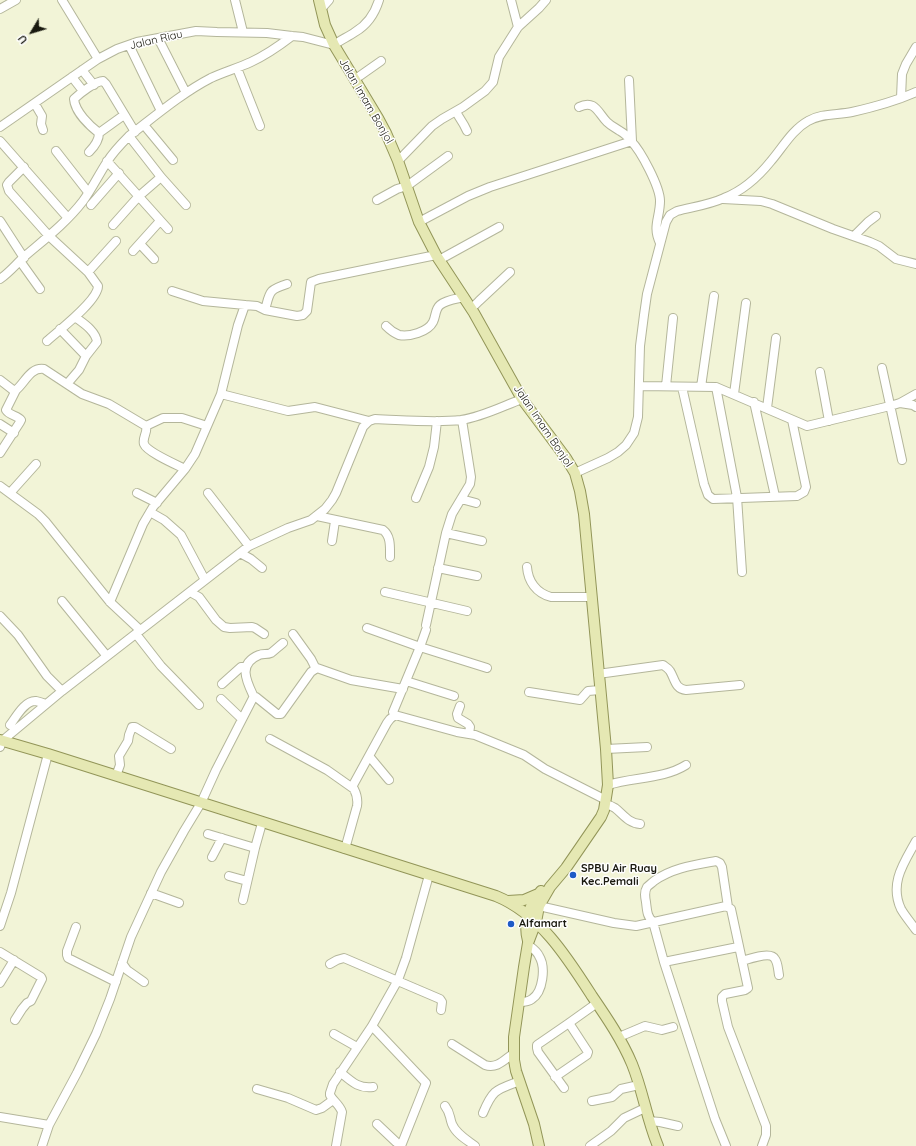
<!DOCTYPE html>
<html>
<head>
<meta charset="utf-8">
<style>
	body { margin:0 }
	#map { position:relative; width:916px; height:1146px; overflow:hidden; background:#f2f4d7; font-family:Quicksand,sans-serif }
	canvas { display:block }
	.north { position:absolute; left:12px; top:12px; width:40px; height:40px; -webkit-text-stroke:3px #fff; paint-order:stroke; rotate:232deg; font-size:11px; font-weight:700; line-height:16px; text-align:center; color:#19190f }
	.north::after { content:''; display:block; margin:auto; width:14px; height:18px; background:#19190f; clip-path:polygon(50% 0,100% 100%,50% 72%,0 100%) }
</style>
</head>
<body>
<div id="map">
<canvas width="916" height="1146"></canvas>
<div class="north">U</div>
</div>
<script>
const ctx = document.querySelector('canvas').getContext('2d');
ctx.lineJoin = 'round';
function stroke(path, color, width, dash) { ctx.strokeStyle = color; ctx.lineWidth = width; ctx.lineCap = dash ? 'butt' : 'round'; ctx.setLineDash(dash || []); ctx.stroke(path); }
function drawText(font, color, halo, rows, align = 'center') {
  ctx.font = font + ' Quicksand,sans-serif'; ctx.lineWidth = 3; ctx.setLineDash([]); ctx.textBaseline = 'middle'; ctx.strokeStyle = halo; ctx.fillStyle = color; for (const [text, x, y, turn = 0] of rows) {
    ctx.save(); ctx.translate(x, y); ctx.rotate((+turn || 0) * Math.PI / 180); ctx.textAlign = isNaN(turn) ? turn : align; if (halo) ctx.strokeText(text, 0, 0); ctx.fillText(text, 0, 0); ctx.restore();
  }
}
const minor = new Path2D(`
	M 62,0 L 98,59
	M 235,0 L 243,32
	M 511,0 L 518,27
	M 0,9 L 16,0
	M 321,9 L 329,0
	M 158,38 L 186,93
	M 129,45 L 161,111
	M 237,68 L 260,126
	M 82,70 L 94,85
	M 72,77 L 83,91
	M 354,80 L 381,61
	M 901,98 L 902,74 L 906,64 L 916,47
	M 35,104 L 42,116 L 41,124 L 43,130
	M 579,107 C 595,99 598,113 607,122 C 611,126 616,128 620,131 C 624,133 628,137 631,141 C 641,151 660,187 660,201 C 660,218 652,226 660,243
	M 456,112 L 464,125 L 467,131
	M 124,115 L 99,133 C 90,126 75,112 74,99 C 80,93 96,81 103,81 L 106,84 L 135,132
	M 144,125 L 173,160
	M 0,127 L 98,59 L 117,49 L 137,42 L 196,31 L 217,32 L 267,33 L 292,36 L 303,37 L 334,45 C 340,40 348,37 355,32 C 367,25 375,13 379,0
	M 129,136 L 161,177 L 186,205
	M 0,141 L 68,218
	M 56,151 L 88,192
	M 89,152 C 94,147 99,141 99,133
	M 107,161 L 168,229
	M 398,161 L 432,126 L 442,119 L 463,107 L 485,91 L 493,82 L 499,57 L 518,27 L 539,8 L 546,0
	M 24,167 L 9,182 L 7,185 L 9,191 L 49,236 L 88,272 L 98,286 C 98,301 58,331 47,341
	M 723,199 L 761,201 L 772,204 L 833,229 L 870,242 L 879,246 L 896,259 L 916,264
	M 377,200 L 397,189 L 407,186 L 448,156
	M 91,205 L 119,173
	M 0,221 L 24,258
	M 419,222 L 468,196 L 490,187 L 632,141 L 629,80
	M 113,225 L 138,197 L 161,177
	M 854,236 L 868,222 L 876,216
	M 140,244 L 154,259
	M 133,251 L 160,221
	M 439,260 L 499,227
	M 20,261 L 40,289
	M 88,272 L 116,241
	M 0,279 C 10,272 16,264 25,256 C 45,239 67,222 83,201 C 92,189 99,174 107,162 C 113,152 121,144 129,136 C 155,116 182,93 211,78 C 224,72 238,68 251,62 C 266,55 279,46 292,36
	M 172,291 L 203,301 L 245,305
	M 471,309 L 479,301 L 510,272
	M 265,310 C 270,292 268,290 287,284
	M 75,317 C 83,323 96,331 97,342 L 86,356
	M 386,326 C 390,330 394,333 399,335 C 409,337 428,332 433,322 C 436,316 435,309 440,305 C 446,300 456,299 464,297
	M 60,329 L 86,356 L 79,370 L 67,384
	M 882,368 L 902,460
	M 820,372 L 829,421
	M 0,380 L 13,390 L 16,390 C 25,383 30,367 44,369 L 82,394 L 109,404 L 146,426
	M 639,386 L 716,387 L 807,426 L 890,406 L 900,403 L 916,394
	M 666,386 L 673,318
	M 682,387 L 704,484 L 708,495 L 713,499 L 797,496 L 804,492 L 806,487 L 792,420
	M 701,387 L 714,296
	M 716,387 L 737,497 L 742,572
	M 221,394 L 288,411 L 315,407 L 369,421
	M 734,394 L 746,303
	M 754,402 L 775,496
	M 900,403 L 913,405 L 916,407
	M 767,408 L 776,338
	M 0,424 L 14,433
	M 146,426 C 148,432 142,438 144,444 C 147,452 177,465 185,469
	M 146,426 L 163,418 L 182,418 L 207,426
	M 0,453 L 20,422 L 21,420 C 17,415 10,416 6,410 L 16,390
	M 575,473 L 608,458 L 618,452 L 626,445 L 634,433 L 638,417 L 640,346 L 644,315 L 647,294 L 666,222 L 670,215 L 677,211 C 692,207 709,205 724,198 C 742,191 759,176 771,161 C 783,147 792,130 808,121 C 821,113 838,115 852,112 C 874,107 896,101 916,92
	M 0,486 L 38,514 L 45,521 L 110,602 L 140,630
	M 10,493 L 36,464
	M 137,493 L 157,503
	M 208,493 L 249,546
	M 416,498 L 429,467 L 434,447 L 437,421
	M 461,499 L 476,503
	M 150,512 L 164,520 L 181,535 L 205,580
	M 317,516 L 383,530 C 391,536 390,547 390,557
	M 446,533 L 482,541
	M 332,541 L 335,521
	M 240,553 L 251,559 L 262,568
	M 527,567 C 528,581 536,593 551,597 L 591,597
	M 438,568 L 477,576
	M 190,592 L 199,597 L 216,620 L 224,627 L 230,628 L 252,627 L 255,628 L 264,634
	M 385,592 L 467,611
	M 62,601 L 106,655
	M 110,602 L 143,524 L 153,507 L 185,469 L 195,454 L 221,394 L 238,325 L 245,305 L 257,306 L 265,310 L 297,316 L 303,315 L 307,311 L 311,282 L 319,279 L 436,255
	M 0,616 L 18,635 L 47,676 L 62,691
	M 426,625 L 446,533 L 452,514 L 470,484 L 471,477 L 462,420
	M 367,628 L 420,647 L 487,668
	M 426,630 L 420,647 L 393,712 L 395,715 L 457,732 L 475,735 L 524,755 L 545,769 L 606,800
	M 136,634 L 161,666 L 199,705
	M 293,634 L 311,659 L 316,669
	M 598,674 L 663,665 C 666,667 668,668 670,671 C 675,679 675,689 686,690 L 740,685
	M 406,681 L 454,696
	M 222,684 L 241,667 L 246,667
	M 529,692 L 580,700 L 588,691 L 600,690
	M 254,697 C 247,682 237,664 259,655 C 263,653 267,655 271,653 C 275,650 279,646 283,643
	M 221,699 L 242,719
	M 460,706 L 457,714 L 458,718 L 468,724 L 470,727 L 469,734
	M 10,725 C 16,717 25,700 36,701 C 40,702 43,703 46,704
	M 270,739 L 327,770 L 354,789 C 357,795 358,800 357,806 L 345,849
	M 0,747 L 2,741 L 62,691 L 249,546 L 288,528 L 311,520 L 325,509 L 332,500 L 336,493 L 363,427 L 369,421 L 375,419 C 403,420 434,423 461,420 C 482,417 503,406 522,399
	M 606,749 L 647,747
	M 369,756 L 389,780
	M 116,776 L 120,765 L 119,756 L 128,741 L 129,735 L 132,727 L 135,727 L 171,749
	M 608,785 C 633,777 664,779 686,765
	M 352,787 L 387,723 L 390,719 L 395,715
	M 605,804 C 609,805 612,806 615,808 C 623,814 628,823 640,824
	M 208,834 L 255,848
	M 916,841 C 904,863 889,883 901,909 C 905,916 911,923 916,930
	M 212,857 L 222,838
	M 229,876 L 247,881
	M 151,893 L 179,903
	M 243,900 L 255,848 L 262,823
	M 539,906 L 614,923 L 636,926 L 726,906 L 731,909 L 748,988 L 745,990 L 725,994 L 722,997 L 722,1001 L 728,1027 L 766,1126 L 766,1135 L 762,1146
	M 0,926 L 11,893 L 48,754
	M 76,927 L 67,951 L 67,955 L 68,958 L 116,982
	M 0,952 L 41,977 L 42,979 L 31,1001 L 27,1003 L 22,1009 L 15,1020
	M 742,961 C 749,959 771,951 775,959 C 778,963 778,970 779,975
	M 664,962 L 738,947
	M 122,963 L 127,970 L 144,982
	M 330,964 L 337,960 L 344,958 L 440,999 L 442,1002 L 441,1010
	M 0,983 L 14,960
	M 520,1002 C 524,1002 528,1002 532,999 C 543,992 546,967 539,956 C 537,951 532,948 528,945
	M 372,1026 L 426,1083 L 401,1146
	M 334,1034 L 357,1047
	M 619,1037 L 645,1026 L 662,1030 L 673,1027
	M 452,1044 L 485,1065 C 497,1069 504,1060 514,1053
	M 340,1072 C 351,1081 358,1089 373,1087
	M 555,1077 L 587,1055 L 588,1052 L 586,1049 L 569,1023
	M 564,1088 L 538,1052 L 537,1048 L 537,1045 L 569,1023 L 597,1003
	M 257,1089 L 288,1098 L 316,1110 L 322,1108 L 333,1100
	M 592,1101 L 612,1097 L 621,1089 L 639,1085
	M 445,1106 C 451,1114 449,1116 452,1124 C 456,1134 467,1140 475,1146
	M 483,1113 C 493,1089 496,1090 520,1081
	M 0,1117 L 49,1125
	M 649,1121 L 660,1122 L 678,1126
	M 377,1124 L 396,1142 L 401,1146
	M 42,1146 L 49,1125 L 77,1073 L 96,1034 L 110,999 L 131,937 L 161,872 L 184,831 L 201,803 L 216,770 L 253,698 L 256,697 L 277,714 L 281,714 L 311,672 L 317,668 L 351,680 L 403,689
	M 336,1146 L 342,1112 C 340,1105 333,1101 330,1095 L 330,1093 L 333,1084 L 372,1026 L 398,980 L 406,958 L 429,875
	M 590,1146 L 611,1131 L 624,1118 L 645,1108
	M 726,1146 L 715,1119 L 664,962 L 653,922 C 647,917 647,910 646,902 C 645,897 644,892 647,887 C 649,885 652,883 654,881 C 672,868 694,865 716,861 L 720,863 L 722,867 L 728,907`);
const major = new Path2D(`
	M 319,0 L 325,25 L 334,45 L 378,118 L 386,133 L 398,161 L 419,222 L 436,255 L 474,313 L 522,399 L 566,458 L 575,473 L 580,491 L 584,514 L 606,749 L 608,785 L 604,810 L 601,817 L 577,852 L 566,868 L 550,887 L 539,906 L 536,922 L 528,943 L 524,967 L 514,1037 L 514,1060 L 516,1071 L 534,1124 L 539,1146
	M 0,740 L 48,754 L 496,896 C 540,914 567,957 592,996 C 607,1018 622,1040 632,1064 C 643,1091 647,1120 658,1146
	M 508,901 L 524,900 L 538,894
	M 528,941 C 523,923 529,905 541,891`);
const markers = [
	[573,875,4,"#1e5ac7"],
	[511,924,4,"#1e5ac7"]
];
const streetNames = [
	["Jalan Riau",156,40,-13],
	["Jalan Imam Bonjol",366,101,60],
	["Jalan Imam Bonjol",543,426,56]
];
const poiNames = [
	["SPBU Air Ruay",581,869],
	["Kec.Pemali",581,882],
	["Alfamart",519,924]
];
stroke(minor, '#b4b69b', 10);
stroke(major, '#929558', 12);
stroke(minor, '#fff', 8);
stroke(major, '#e5e8b3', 10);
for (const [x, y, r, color] of markers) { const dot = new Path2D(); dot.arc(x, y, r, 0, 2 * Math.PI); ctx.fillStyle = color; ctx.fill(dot); stroke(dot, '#fff', 1.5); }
drawText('11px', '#19190f', '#fff', streetNames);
drawText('bold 11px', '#19190f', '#fff', poiNames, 'left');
</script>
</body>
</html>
